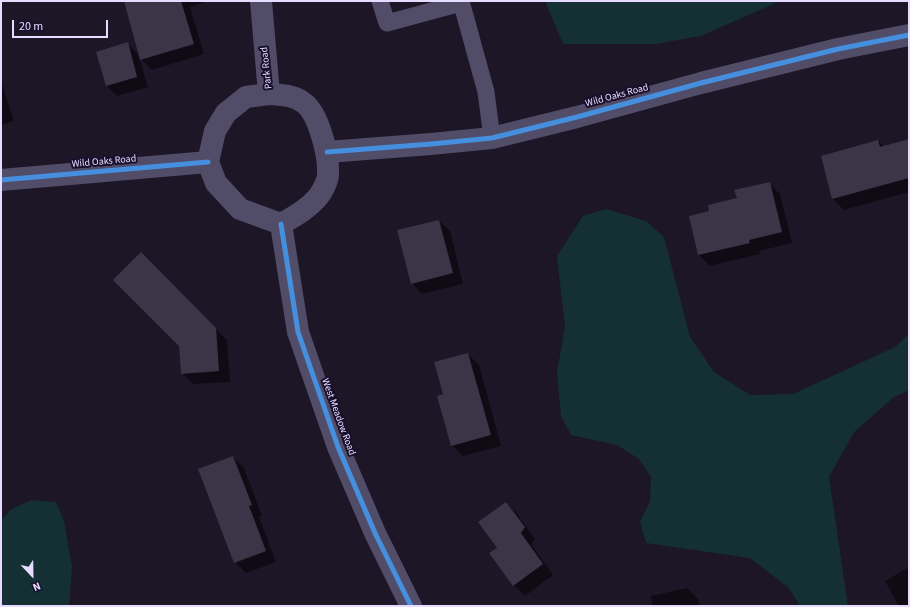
<!DOCTYPE html>
<html>
<head>
<meta charset="utf-8">
<style>
	body { margin:0 }
	#map { position:relative; width:910px; height:607px; overflow:hidden; background:#1c1627; font-family:"Source Sans 3",sans-serif }
	canvas { display:block }
	.frame { position:absolute; inset:0; border:2px solid #e5dcff; pointer-events:none }
	.north { position:absolute; left:12px; top:555px; width:40px; height:40px; -webkit-text-stroke:3px #19102d; paint-order:stroke; rotate:158deg; font-size:11px; font-weight:700; line-height:16px; text-align:center; color:#e5dcff }
	.north::after { content:''; display:block; margin:auto; width:14px; height:18px; background:#e5dcff; clip-path:polygon(50% 0,100% 100%,50% 72%,0 100%) }
	.scale { position:absolute; left:12px; top:20px; width:96px; height:18px; box-sizing:border-box; border:2px solid #e5dcff; border-top:0; padding-left:5px; font-size:12px; line-height:14px; white-space:nowrap; color:#e5dcff; -webkit-text-stroke:3px #19102d; paint-order:stroke }
</style>
</head>
<body>
<div id="map">
<canvas width="910" height="607"></canvas>
<div class="frame"></div>
<div class="north">N</div>
<div class="scale">20 m</div>
</div>
<script>
const ctx = document.querySelector('canvas').getContext('2d');
ctx.lineJoin = 'round';
function fillPath(path, color) { ctx.fillStyle = color; ctx.fill(path, 'evenodd'); }
function stroke(path, color, width, dash) { ctx.strokeStyle = color; ctx.lineWidth = width; ctx.lineCap = dash ? 'butt' : 'round'; ctx.setLineDash(dash || []); ctx.stroke(path); }
function drawText(font, color, halo, rows, align = 'center') {
  ctx.font = font + ' "Source Sans 3",sans-serif'; ctx.lineWidth = 4; ctx.setLineDash([]); ctx.textBaseline = 'middle'; ctx.strokeStyle = halo; ctx.fillStyle = color; for (const [text, x, y, turn = 0] of rows) {
    ctx.save(); ctx.translate(x, y); ctx.rotate((+turn || 0) * Math.PI / 180); ctx.textAlign = isNaN(turn) ? turn : align; if (halo) ctx.strokeText(text, 0, 0); ctx.fillText(text, 0, 0); ctx.restore();
  }
}
const green = new Path2D(`
	M 545,1 L 780,1 L 701,36 L 655,44 L 563,44 Z
	M 606,209 L 646,221 L 664,237 L 690,337 L 714,372 L 750,395 L 793,394 L 895,347 L 909,334 L 909,390 L 894,397 L 854,432 L 829,477 L 848,606 L 800,606 L 789,588 L 750,558 L 646,543 L 640,522 L 650,501 L 651,477 L 639,459 L 617,445 L 571,435 L 561,416 L 557,372 L 565,327 L 557,256 L 583,216 Z
	M 32,500 L 56,502 L 64,521 L 72,567 L 69,606 L 1,606 L 1,521 L 10,510 Z`);
const shadow = new Path2D(`
	M 125,1 L 203,1 L 204,3 L 190,7 L 204,54 L 152,70 L 139,57 L 148,87 L 117,96 L 106,85 L 128,44 L 140,56 Z
	M 1,81 L 14,121 L 1,125 Z
	M 909,140 L 909,192 L 844,210 L 833,199 L 822,157 L 878,141 L 884,147 Z
	M 769,183 L 780,194 L 792,243 L 759,251 L 760,254 L 710,266 L 699,255 L 690,216 L 711,211 Z
	M 439,221 L 450,231 L 463,284 L 422,294 L 412,283 Z
	M 141,253 L 227,340 L 230,382 L 193,384 L 182,373 L 180,345 Z
	M 468,354 L 479,365 L 501,446 L 463,456 L 452,446 L 444,395 Z
	M 233,457 L 244,468 L 262,516 L 259,517 L 276,562 L 246,573 L 235,562 Z
	M 506,503 L 517,514 L 535,539 L 531,544 L 553,575 L 525,596 L 514,585 L 491,553 L 498,548 Z
	M 909,567 L 909,606 L 899,606 L 885,581 Z
	M 687,588 L 698,599 L 700,606 L 653,606 L 651,596 Z`);
const building = new Path2D(`
	M 124,1 L 181,1 L 194,44 L 140,60 Z
	M 128,42 L 137,77 L 106,86 L 96,52 Z
	M 909,139 L 909,178 L 832,199 L 821,156 L 878,140 L 880,147 Z
	M 770,182 L 782,232 L 749,240 L 750,243 L 698,255 L 689,216 L 709,211 L 708,205 L 737,198 L 734,190 Z
	M 439,220 L 453,273 L 411,284 L 397,230 Z
	M 141,252 L 216,328 L 219,371 L 181,374 L 179,346 L 113,280 Z
	M 468,353 L 491,435 L 451,446 L 437,396 L 443,394 L 434,362 Z
	M 233,456 L 252,505 L 249,506 L 266,551 L 234,563 L 198,469 Z
	M 506,502 L 525,527 L 521,533 L 543,564 L 513,586 L 489,553 L 497,548 L 478,522 Z`);
const service = new Path2D(`
	M 380,1 L 387,23 L 461,3
	M 461,1 L 486,92 L 492,138`);
const minor = new Path2D(`
	M 261,1 L 269,94
	M 269,94 C 281,95 294,95 304,103 C 319,114 329,156 328,174 C 328,181 322,192 318,197 C 308,209 295,216 281,224 L 240,209 L 216,183 L 208,162 L 215,131 L 226,113 L 246,97 Z
	M 327,152 L 431,144 L 492,138 L 577,117 L 701,83 L 838,49 L 909,35
	M 1,180 L 208,162
	M 281,224 L 298,332 L 338,447 L 375,533 L 411,606`);
const cycleway = new Path2D(`
	M 327,152 L 431,144 L 492,138 L 577,117 L 701,83 L 838,49 L 909,35
	M 1,180 L 208,162
	M 281,224 L 298,332 L 338,447 L 375,533 L 411,606`);
const streetNames = [
	["Park Road",267,68,-96],
	["Wild Oaks Road",617,96,-15],
	["Wild Oaks Road",104,162,-5],
	["West Meadow Road",338,417,70]
];
fillPath(green, '#143035');
fillPath(shadow, '#0007');
fillPath(building, '#3b3548');
stroke(service, '#514c67', 17);
stroke(minor, '#514c67', 22);
stroke(cycleway, '#468fdf', 5);
drawText('10px', '#e5dcff', '#19102d', streetNames);
</script>
</body>
</html>
